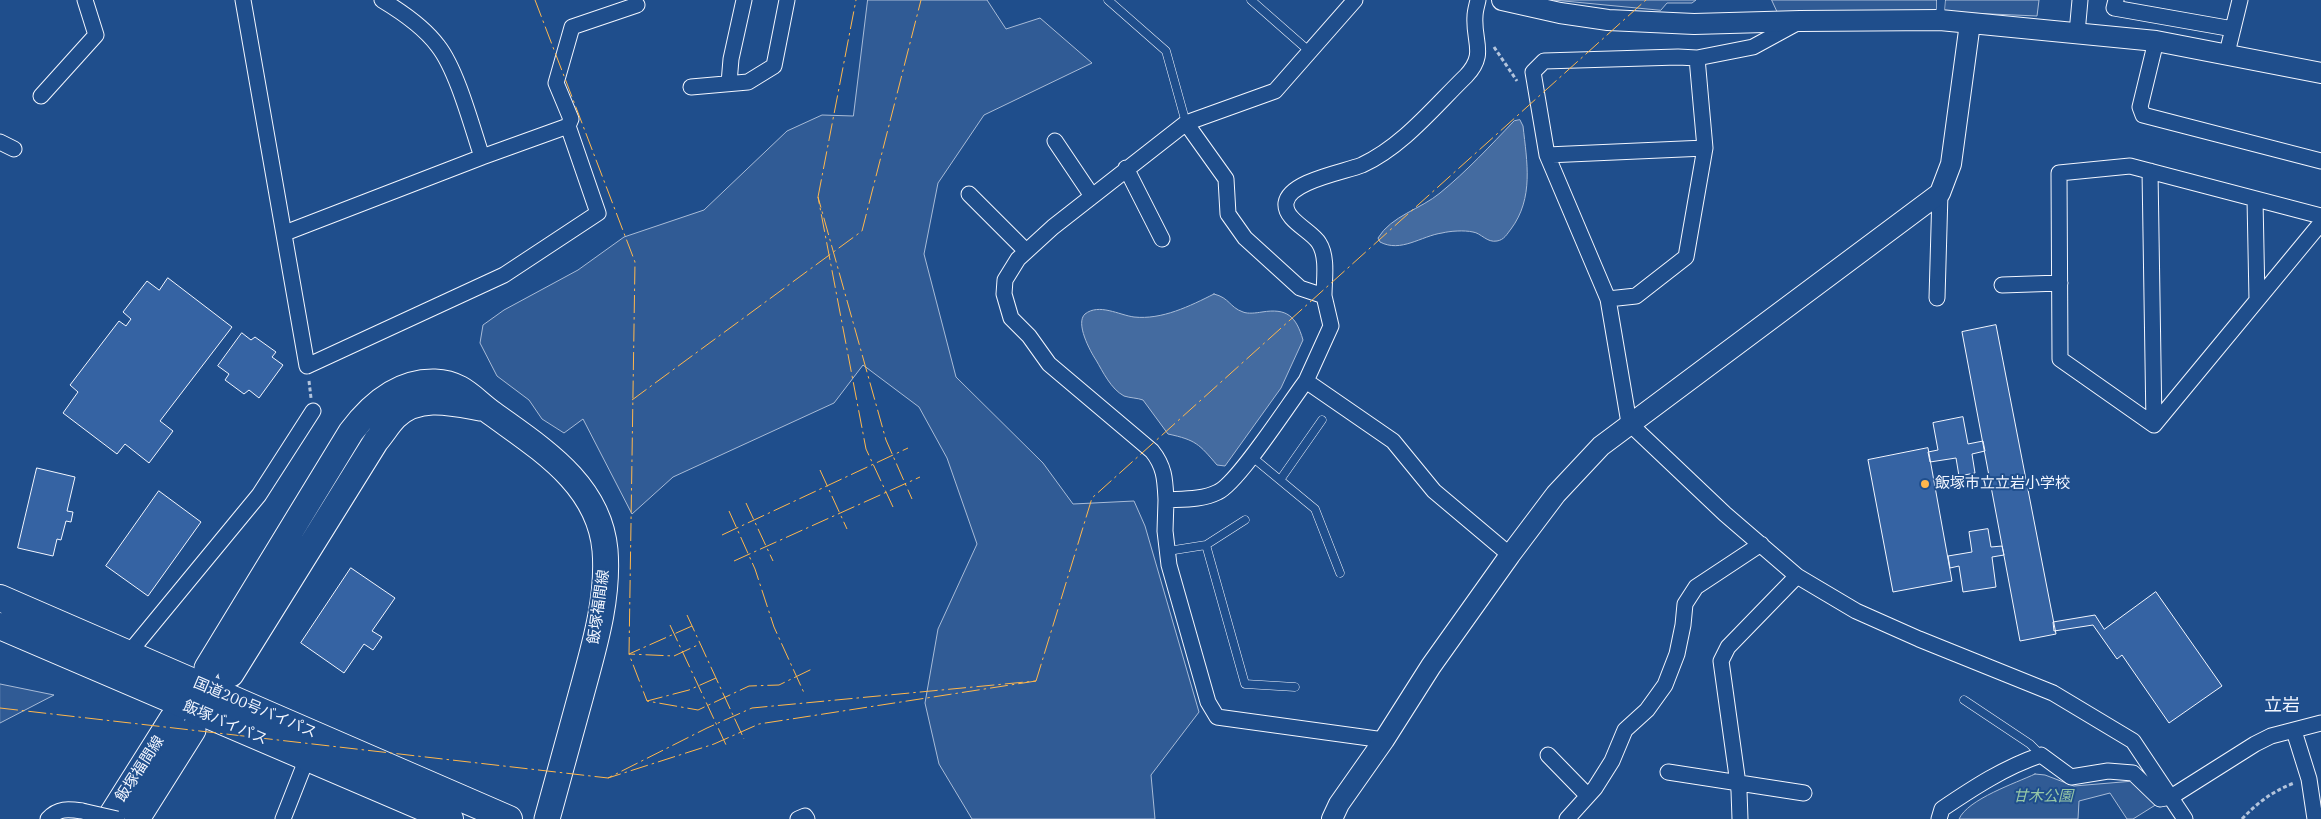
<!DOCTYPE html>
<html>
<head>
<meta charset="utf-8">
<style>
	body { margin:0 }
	canvas { display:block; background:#1f4e8c }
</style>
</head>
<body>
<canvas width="2321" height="819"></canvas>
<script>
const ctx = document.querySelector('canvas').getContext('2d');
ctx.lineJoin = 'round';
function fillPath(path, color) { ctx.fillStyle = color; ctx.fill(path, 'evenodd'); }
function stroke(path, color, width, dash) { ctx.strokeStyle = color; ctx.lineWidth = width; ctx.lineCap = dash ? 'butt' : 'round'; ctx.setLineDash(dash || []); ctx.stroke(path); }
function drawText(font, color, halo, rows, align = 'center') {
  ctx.font = font + ' "IBM Plex Serif","Noto Sans JP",serif'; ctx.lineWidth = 4; ctx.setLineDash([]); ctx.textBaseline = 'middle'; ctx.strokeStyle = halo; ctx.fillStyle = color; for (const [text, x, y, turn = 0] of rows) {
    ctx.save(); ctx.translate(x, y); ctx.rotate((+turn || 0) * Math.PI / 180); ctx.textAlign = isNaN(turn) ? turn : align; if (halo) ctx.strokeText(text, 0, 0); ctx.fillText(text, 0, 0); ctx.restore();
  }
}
const green = new Path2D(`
	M 868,0 L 987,0 L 1006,29 L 1040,18 L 1092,63 L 984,115 L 938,183 L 924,254 L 956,377 L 1043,463 L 1073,504 L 1134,501 L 1145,526 L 1199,712 L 1151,775 L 1155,819 L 972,819 L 939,764 L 925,703 L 938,629 L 977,544 L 947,458 L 919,407 L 863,365 L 834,403 L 673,477 L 632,514 L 583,419 L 564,433 L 542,419 L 529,400 L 497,376 L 480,343 L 483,325 L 504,310 L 578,270 L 624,237 L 704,210 L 787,131 L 822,115 L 853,116 Z
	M 1554,0 L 1696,0 L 1692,3 L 1667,3 L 1661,10 Z
	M 1772,0 L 2039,0 L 2037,16 L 1922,11 L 1778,13 Z
	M 0,684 L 54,695 L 0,723 Z
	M 2035,774 L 2045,775 L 2074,786 L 2134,781 L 2157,804 L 2133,819 L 2127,819 L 2110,793 L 2079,801 L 2078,819 L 1959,819 C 1968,799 2016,783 2035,774 Z`);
const water = new Path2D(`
	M 1520,120 L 1523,126 C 1527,162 1534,198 1511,229 C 1507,234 1504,240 1497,241 C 1487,243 1481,233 1473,232 C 1464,230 1450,231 1442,233 C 1421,236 1401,253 1380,242 L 1378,238 C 1391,216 1421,209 1440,193 C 1467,171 1490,146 1514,121 Z
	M 1214,294 C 1230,298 1229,307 1243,312 C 1248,314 1256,313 1262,312 C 1287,308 1296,316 1303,340 L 1281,388 L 1225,466 L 1217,465 C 1199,444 1196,440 1168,434 L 1143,400 C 1138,398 1130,398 1124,396 C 1111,389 1103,372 1096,360 C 1090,351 1075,323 1085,314 C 1099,303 1119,315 1134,317 C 1162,320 1190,306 1214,294 Z`);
const building = new Path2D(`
	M 168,278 L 232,327 L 160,421 L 173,431 L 149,463 L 125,444 L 117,454 L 63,413 L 78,392 L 70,385 L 119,321 L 126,326 L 131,319 L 123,312 L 147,281 L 159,290 Z
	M 1996,325 L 2056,634 L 2020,641 L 1962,332 Z
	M 242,333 L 251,340 L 255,337 L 276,352 L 272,357 L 283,365 L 259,398 L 249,390 L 244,394 L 225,380 L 229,374 L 218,366 Z
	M 1963,417 L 1968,444 L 1983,441 L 1985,451 L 1972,454 L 1975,473 L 1959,476 L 1956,458 L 1930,462 L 1928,452 L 1938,450 L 1933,423 Z
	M 1928,448 L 1952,581 L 1893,592 L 1868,460 Z
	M 37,468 L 75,477 L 67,511 L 73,512 L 71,522 L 66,521 L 61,540 L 57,539 L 53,556 L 18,548 Z
	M 159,491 L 201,522 L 148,596 L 106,566 Z
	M 1988,529 L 1991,547 L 2002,546 L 2004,555 L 1992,557 L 1996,587 L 1963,592 L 1959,566 L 1950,568 L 1948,556 L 1972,552 L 1969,532 Z
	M 351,568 L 395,598 L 372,631 L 382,637 L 373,650 L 364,644 L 344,673 L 301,643 Z
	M 2156,592 L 2222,686 L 2169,723 L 2122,655 L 2117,659 L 2093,625 L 2054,631 L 2053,622 L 2095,615 L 2104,629 Z`);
const path = new Path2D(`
	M 1494,47 L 1517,81
	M 309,381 L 311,398
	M 2242,819 C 2257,803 2273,791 2294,783`);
const service = new Path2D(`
	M 1108,0 L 1166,51 L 1186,123
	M 1251,0 L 1309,51
	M 1940,20 L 1941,0
	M 1251,456 L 1315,509 L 1340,573
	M 1280,480 L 1322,420
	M 1206,545 L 1245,520
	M 1168,551 L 1206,545 L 1245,684 L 1295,687
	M 1964,700 L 2030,744 L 2041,755`);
const minor = new Path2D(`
	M 243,0 L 307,366 L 504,275 L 598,213 L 568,126 L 482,157 C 472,127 457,70 438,46 C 424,27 402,12 382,0
	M 1355,0 L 1275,91 L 1186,123 L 1226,179 L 1228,214 L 1245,238 L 1300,288 L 1324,296 L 1331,326 L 1306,381 L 1393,441 L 1434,491 L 1510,555
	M 2116,0 L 2114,8 L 2233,29
	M 1797,23 L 1753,47 L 1697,58 L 1678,57 L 1544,61 L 1533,72 L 1547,155 L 1608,299 L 1629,423 L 1725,514 L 1797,576 L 1856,611 L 1919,639 L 2053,693 L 2133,741 L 2185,819
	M 2077,33 L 2080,0
	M 2156,41 L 2140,107 L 2143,115 L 2321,161
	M 2227,53 L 2240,0
	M 729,83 L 731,59 L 744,0
	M 691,87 L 748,82 L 774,66 L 787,0
	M 41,96 L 96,35 L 85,0
	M 568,126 L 571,119 L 556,83 L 572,27 L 637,5
	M 1055,141 L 1092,196
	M 0,142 L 14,149
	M 1547,155 L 1705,148
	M 1126,168 L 1162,239
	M 2150,171 L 2154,425
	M 969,194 L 1026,251
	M 2255,199 L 2257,300
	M 2321,216 L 2130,166 L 2059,173 L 2060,359 L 2154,425 L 2321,223
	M 285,233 L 482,157
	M 2002,285 L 2060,283
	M 1324,296 C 1324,280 1328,257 1319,243 C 1312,231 1284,220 1286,203 C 1289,181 1345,172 1362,165 C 1403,146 1434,107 1466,76 C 1487,54 1473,42 1475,16 C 1475,11 1477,5 1478,0
	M 1937,298 L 1940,193
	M 1608,299 L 1636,296 L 1686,257 L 1705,148 L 1697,58
	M 1306,381 C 1290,402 1238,483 1218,492 C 1202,500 1183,499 1166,500 L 1165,531 L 1169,565 L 1208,702 L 1217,717 L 1384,740
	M 1166,500 C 1165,481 1165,467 1152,451 L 1049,364 L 1029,336 L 1011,318 L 1004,294 L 1005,280 L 1018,259 L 1053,227 L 1186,123
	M 128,654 L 259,495 L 313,411
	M 2294,731 L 2309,779 L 2315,819
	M 1548,755 L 1588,796
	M 1668,772 L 1804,793
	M 48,819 C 58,808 68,809 82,811
	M 283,819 L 307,758
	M 798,819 L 805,816 L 807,819
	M 1567,819 L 1595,788 L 1612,761 L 1625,730 L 1647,710 L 1665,685 L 1677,654 L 1683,625 L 1685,604 L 1696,587 L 1761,544
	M 1740,819 L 1739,791 L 1721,661 L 1728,647 L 1797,576
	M 1939,819 L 1942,809 C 1973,788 2005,767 2041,755 L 2071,777 L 2108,771 L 2133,773 L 2160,799 L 2171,797 L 2255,744 L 2271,736 L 2321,723`);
const tertiary = new Path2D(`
	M 1502,0 L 1560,13 L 1608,20 L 1694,24 L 1800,21 L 1940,20 L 2156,41 L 2321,73
	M 1332,819 L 1339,804 L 1384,740 L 1431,666 L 1510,555 L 1556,494 L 1601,446 L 1940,193 L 1951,164 L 1970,23`);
const primary = new Path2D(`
	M 207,668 L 351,432 C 372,404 399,381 435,382 C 463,383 473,400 493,414 C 541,449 599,484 605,550 C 609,599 594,647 581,695 C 570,736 558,778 547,819
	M 231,674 L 376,441 C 383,433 388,424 395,417 C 418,394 453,403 480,408
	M 109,819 L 172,719
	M 137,819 L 193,730`);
const trunk = new Path2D(`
	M 0,598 L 509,819
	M 0,626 L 450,819`);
const minorBridge = new Path2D(`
	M 82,811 L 117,819`);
const power = new Path2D(`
	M 535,0 L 635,262 L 629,654 L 647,701
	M 818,197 L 856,0
	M 632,400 L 862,231 L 921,0
	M 820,470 L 847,529
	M 746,503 L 773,561
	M 893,507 L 866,449 L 818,197 L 886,440 L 912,499
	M 729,511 L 755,569 L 774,627 L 805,695
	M 722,535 L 908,448
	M 734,561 L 920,477
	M 687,615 L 744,739
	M 670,625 L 727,747
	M 692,626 L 629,654 L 674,656 L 700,644
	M 716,678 L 689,690 L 647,701 L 698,710 L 749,686 L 779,685 L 812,669
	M 1036,681 L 1092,498 L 1646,0
	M 1036,681 L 759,724 L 714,744 L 608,778 L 707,728 L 752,708 Z
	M 0,708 L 608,778`);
const markers = [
	[1925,484,5,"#ffb74d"]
];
const poiNames = [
	["飯塚市立立岩小学校",1935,484]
];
const streetNames = [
	["飯塚福間線",599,607,-82],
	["国道200号バイパス",255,708,23],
	["飯塚バイパス",225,723,23],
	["飯塚福間線",140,769,-57]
];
const parkNames = [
	["甘木公園",2043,797]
];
const quarterNames = [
	["立岩",2282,706]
];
fillPath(green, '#305b95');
stroke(green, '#a8bbd7', 1);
fillPath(water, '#446ba0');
stroke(water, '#a8bbd7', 1);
fillPath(building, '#3563a3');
stroke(building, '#f2f6ff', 1);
stroke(service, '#f2f6ff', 9);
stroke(minor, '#f2f6ff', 17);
stroke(tertiary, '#f2f6ff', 22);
stroke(primary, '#f2f6ff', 27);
stroke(trunk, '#f2f6ff', 28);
stroke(path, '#b3c4dc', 3, [4, 2.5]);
stroke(service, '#1f4e8c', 8);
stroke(minor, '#1f4e8c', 15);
stroke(tertiary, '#1f4e8c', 20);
stroke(primary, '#1f4e8c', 25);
stroke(trunk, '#1f4e8c', 26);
stroke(minorBridge, '#f2f6ff', 17, []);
stroke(minorBridge, '#1f4e8c', 15);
stroke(power, '#ffb74d', 1, [18, 4, 2.5, 4]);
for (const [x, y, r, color] of markers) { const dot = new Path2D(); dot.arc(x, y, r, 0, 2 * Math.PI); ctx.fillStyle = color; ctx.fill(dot); stroke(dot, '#1f4e8c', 2); }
drawText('15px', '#f2f6ff', '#1f4e8c', poiNames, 'left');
drawText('15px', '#f2f6ff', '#1f4e8c', streetNames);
drawText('italic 15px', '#97c8a6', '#1f4e8c', parkNames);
drawText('18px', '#f2f6ff', '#1f4e8c', quarterNames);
</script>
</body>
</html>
